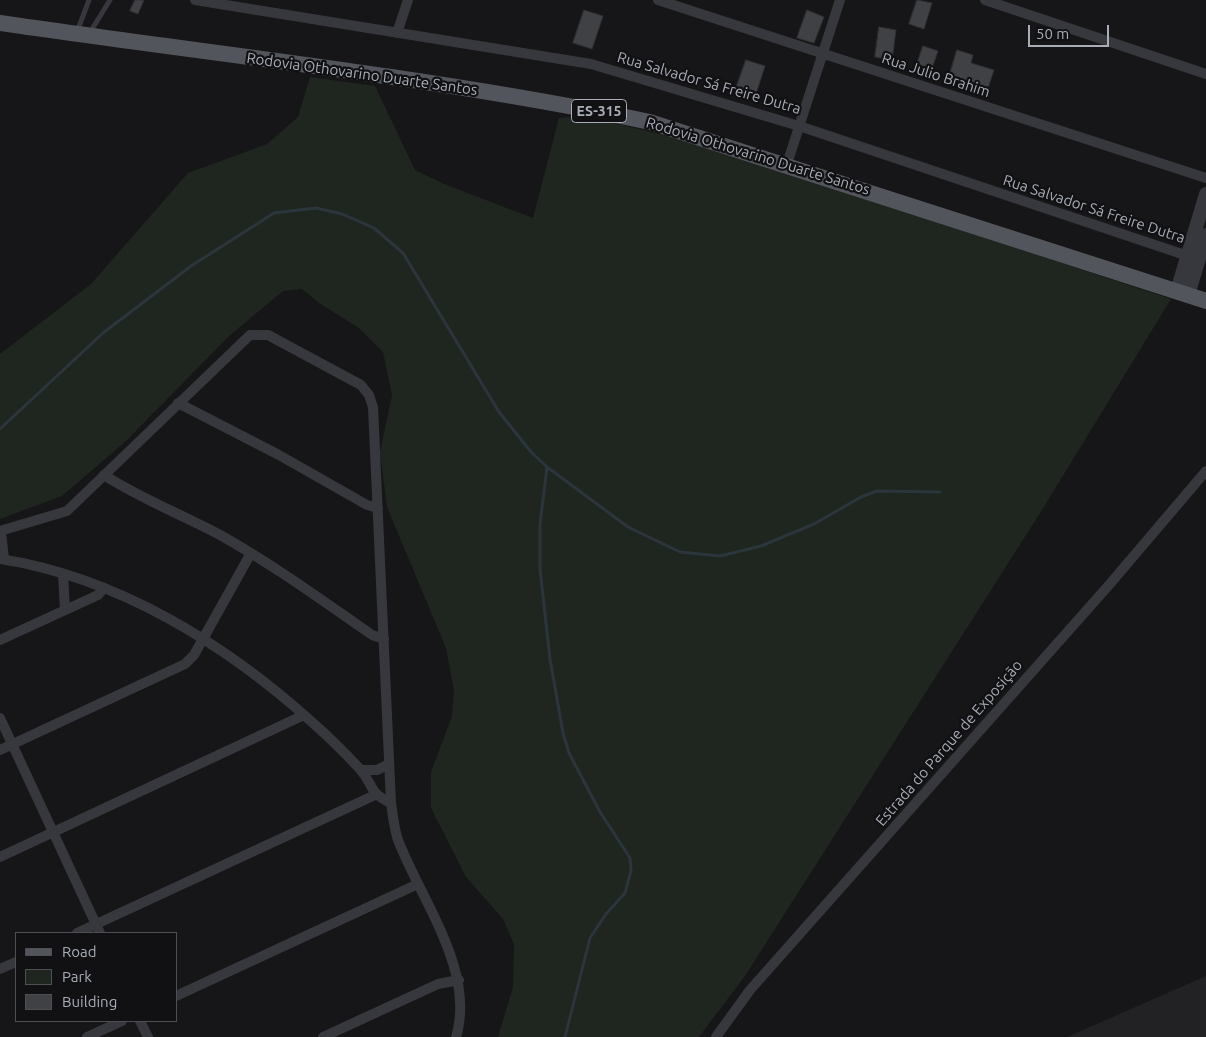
<!DOCTYPE html>
<html>
<head>
<meta charset="utf-8">
<style>
	body { margin:0 }
	#map { position:relative; width:1206px; height:1037px; overflow:hidden; background:#161618; font-family:Ubuntu,sans-serif }
	canvas { display:block }
	.legend { position:absolute; left:15px; top:932px; width:162px; height:90px; box-sizing:border-box; background:#111113; border:1px solid #4d4f55; margin:0; padding:6px 9px; list-style:none; font-size:15px; color:#a8adb8 }
	.legend li { display:flex; align-items:center; gap:10px; height:25px }
	.legend b { width:25px; border:1px solid #4d4f55 }
	.scale { position:absolute; left:1028px; top:25px; width:81px; height:22px; box-sizing:border-box; border:2px solid #a8adb8; border-top:0; padding-left:6px; font-size:15px; line-height:18px; white-space:nowrap; color:#a8adb8; -webkit-text-stroke:4px #111113; paint-order:stroke }
</style>
</head>
<body>
<div id="map">
<canvas width="1206" height="1037"></canvas>
<ul class="legend">
<li><b style="height:6px;background:#53555c"></b>Road</li>
<li><b style="height:14px;background:#1e261f"></b>Park</li>
<li><b style="height:14px;background:#404145"></b>Building</li>
</ul>
<div class="scale">50 m</div>
</div>
<script>
const ctx = document.querySelector('canvas').getContext('2d');
ctx.lineJoin = 'round';
function fillPath(path, color) { ctx.fillStyle = color; ctx.fill(path, 'evenodd'); }
function stroke(path, color, width, dash) { ctx.strokeStyle = color; ctx.lineWidth = width; ctx.lineCap = dash ? 'butt' : 'round'; ctx.setLineDash(dash || []); ctx.stroke(path); }
function drawText(font, color, halo, rows, align = 'center') {
  ctx.font = font + ' Ubuntu,sans-serif'; ctx.lineWidth = 4.5; ctx.setLineDash([]); ctx.textBaseline = 'middle'; ctx.strokeStyle = halo; ctx.fillStyle = color; for (const [text, x, y, turn = 0] of rows) {
    ctx.save(); ctx.translate(x, y); ctx.rotate((+turn || 0) * Math.PI / 180); ctx.textAlign = isNaN(turn) ? turn : align; if (halo) ctx.strokeText(text, 0, 0); ctx.fillText(text, 0, 0); ctx.restore();
  }
}
const built = new Path2D(`
	M 1206,976 L 1206,1037 L 1067,1037 Z`);
const green = new Path2D(`
	M 310,77 L 375,86 L 415,170 L 444,184 L 533,218 L 559,118 L 583,116 L 690,141 L 1171,299 L 1042,510 L 745,976 L 699,1037 L 498,1037 L 513,987 L 514,944 L 503,919 L 466,877 L 431,808 L 431,772 L 452,716 L 454,690 L 446,648 L 387,507 L 380,452 L 392,395 L 383,352 L 359,328 L 319,303 L 302,289 L 283,291 L 229,336 L 126,441 L 62,496 L 0,519 L 0,354 L 91,284 L 188,173 L 267,144 L 298,117 Z`);
const stream = new Path2D(`
	M 0,429 L 103,333 L 191,266 L 274,213 L 316,208 L 342,214 L 374,228 L 403,253 L 499,412 L 531,452 L 547,467 L 628,527 L 680,552 L 720,556 L 761,546 L 814,524 L 861,497 L 877,491 L 940,492
	M 547,467 L 540,524 L 540,569 L 550,659 L 563,733 L 569,753 L 600,812 L 630,858 L 631,871 L 625,893 L 606,914 L 590,938 L 565,1037`);
const building = new Path2D(`
	M 135,0 L 144,0 L 138,14 L 130,11 Z
	M 917,0 L 932,3 L 924,29 L 909,24 Z
	M 584,10 L 603,16 L 592,49 L 573,43 Z
	M 807,10 L 824,17 L 814,43 L 797,38 Z
	M 879,27 L 896,30 L 892,60 L 875,57 Z
	M 923,46 L 938,51 L 931,71 L 916,67 Z
	M 957,50 L 973,55 L 971,63 L 994,70 L 988,88 L 949,77 Z
	M 746,60 L 765,66 L 755,97 L 735,91 Z`);
const service = new Path2D(`
	M 77,32 L 89,0
	M 89,34 L 110,0`);
const minor = new Path2D(`
	M 195,0 L 591,64 L 799,126 L 1194,258
	M 658,0 L 1206,178
	M 985,0 L 1206,74
	M 397,33 L 408,0
	M 787,164 L 840,0
	M 178,403 L 279,455 L 367,505 L 378,508
	M 104,475 C 141,499 183,515 222,536 C 275,566 323,601 372,635 L 384,639
	M 0,531 L 67,511 L 250,335 L 268,335 L 361,385 L 369,395 L 373,407 L 391,803 C 393,816 394,828 398,840 C 421,900 476,971 456,1037
	M 1,531 L 4,559
	M 0,559 C 117,577 226,644 313,723 C 329,737 344,752 359,768 C 375,785 366,791 391,803
	M 63,574 L 65,610
	M 0,640 L 98,595 L 103,589
	M 0,718 L 100,933
	M 0,750 L 185,664 L 194,655 L 251,553
	M 361,770 L 377,770 L 389,764
	M 0,857 L 304,715
	M 77,933 L 375,795
	M 0,969 L 16,962
	M 176,996 L 418,884
	M 140,1021 L 148,1037
	M 87,1037 L 122,1021
	M 323,1037 L 438,984 L 459,980
	M 716,1037 L 750,990 L 1109,585 L 1206,471`);
const tertiary = new Path2D(`
	M 1177,291 L 1206,194
	M 1188,295 L 1206,235`);
const primary = new Path2D(`
	M 0,23 C 217,55 435,77 650,122 L 1206,301`);
const shields = [
	[599,111,55]
];
const shieldNames = [
	["ES-315",599,111]
];
const streetNames = [
	["Rodovia Othovarino Duarte Santos",362,74,8],
	["Rua Julio Brahim",936,75,18],
	["Rua Salvador Sá Freire Dutra",709,83,16],
	["Rodovia Othovarino Duarte Santos",758,156,17],
	["Rua Salvador Sá Freire Dutra",1094,209,18],
	["Estrada do Parque de Exposição",949,743,-49]
];
fillPath(built, '#222225');
fillPath(green, '#1e261f');
stroke(stream, '#2c353c', 3);
fillPath(building, '#404145');
stroke(building, '#303034', 1);
stroke(service, '#37383d', 5);
stroke(minor, '#37383d', 10);
stroke(tertiary, '#37383d', 14);
stroke(primary, '#53555c', 16);
for (const [x, y, w] of shields) { const box = new Path2D(); box.roundRect(x - w / 2, y - 11.5, w, 23, 4); ctx.fillStyle = '#111113'; ctx.fill(box); stroke(box, '#a8adb8', 1); }
drawText('bold 14px', '#a8adb8', null, shieldNames);
drawText('15px', '#a8adb8', '#111113', streetNames);
</script>
</body>
</html>
